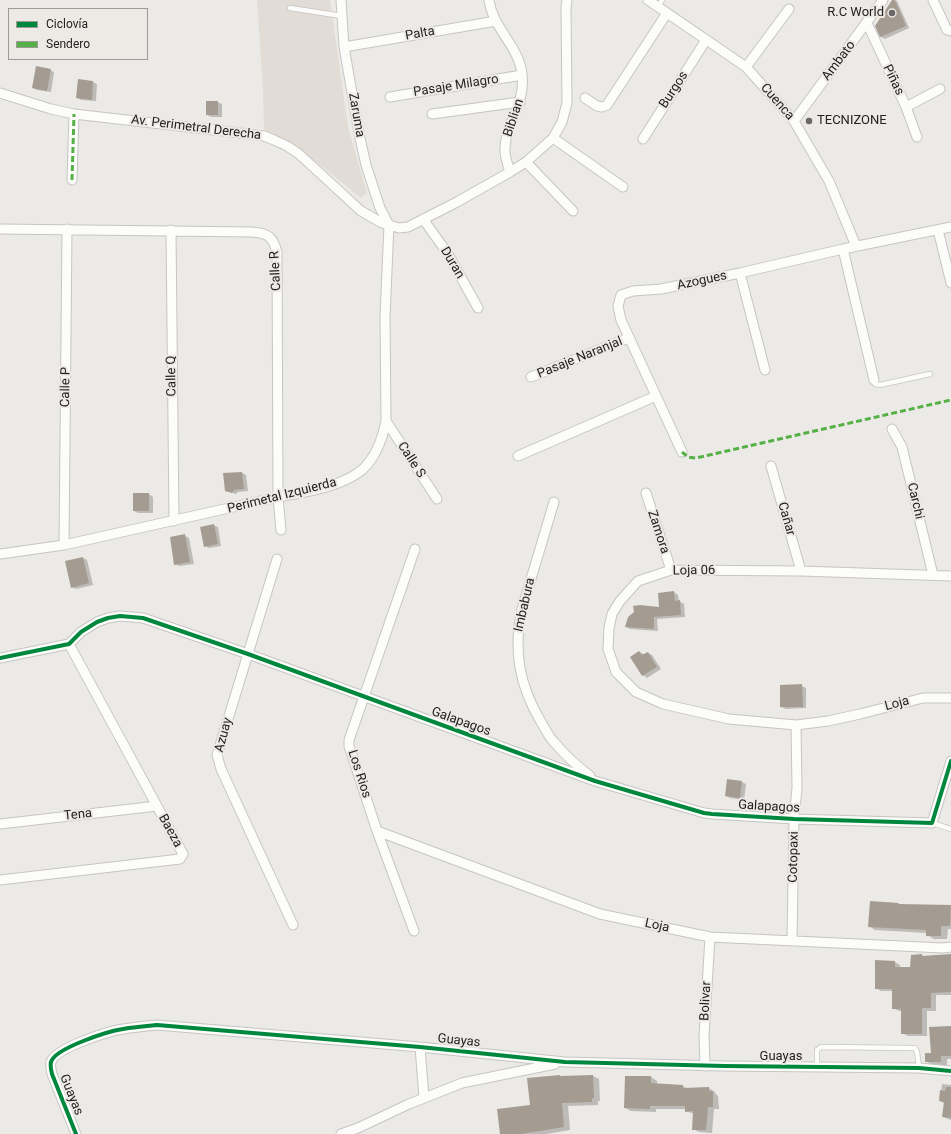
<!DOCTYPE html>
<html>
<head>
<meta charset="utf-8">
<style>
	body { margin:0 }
	#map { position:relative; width:951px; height:1134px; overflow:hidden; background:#eceae7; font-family:Roboto,sans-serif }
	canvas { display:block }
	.legend { position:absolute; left:8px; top:8px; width:140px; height:52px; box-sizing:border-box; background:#edeae6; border:1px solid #9c9a97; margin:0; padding:5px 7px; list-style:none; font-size:12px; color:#232221 }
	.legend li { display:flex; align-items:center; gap:8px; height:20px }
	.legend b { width:20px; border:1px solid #9c9a97 }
</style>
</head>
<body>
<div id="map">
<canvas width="951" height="1134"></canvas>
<ul class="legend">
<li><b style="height:5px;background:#00873e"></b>Ciclovía</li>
<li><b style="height:5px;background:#55b145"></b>Sendero</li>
</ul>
</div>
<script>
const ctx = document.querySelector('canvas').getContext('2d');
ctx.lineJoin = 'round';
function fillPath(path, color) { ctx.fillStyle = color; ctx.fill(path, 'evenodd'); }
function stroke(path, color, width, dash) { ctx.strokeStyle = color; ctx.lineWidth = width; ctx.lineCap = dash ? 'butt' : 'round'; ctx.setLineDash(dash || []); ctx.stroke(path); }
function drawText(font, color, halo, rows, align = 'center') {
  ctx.font = font + ' Roboto,sans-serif'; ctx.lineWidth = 4; ctx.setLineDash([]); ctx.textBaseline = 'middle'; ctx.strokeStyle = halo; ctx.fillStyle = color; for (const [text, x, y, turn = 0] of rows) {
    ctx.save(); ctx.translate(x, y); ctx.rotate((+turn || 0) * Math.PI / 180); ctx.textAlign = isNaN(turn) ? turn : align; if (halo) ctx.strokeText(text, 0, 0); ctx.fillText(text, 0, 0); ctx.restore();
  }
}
const built = new Path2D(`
	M 257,0 L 330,0 L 348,127 L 367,193 L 361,198 L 299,148 L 264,130 L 263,89 Z`);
const shadow = new Path2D(`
	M 893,0 L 897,1 L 909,28 L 885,39 L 881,37 L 876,26 Z
	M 50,70 L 54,72 L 51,92 L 37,90 L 33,88 Z
	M 93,82 L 97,84 L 96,101 L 81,100 L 77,98 Z
	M 217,102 L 222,104 L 222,117 L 211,117 L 207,115 Z
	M 242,473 L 246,475 L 248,491 L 238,492 L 236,494 L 226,491 L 224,474 Z
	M 149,494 L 153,497 L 153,513 L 138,513 L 134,511 Z
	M 213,525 L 218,527 L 221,546 L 209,548 L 205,546 Z
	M 185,536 L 189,538 L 194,564 L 179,566 L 175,564 L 171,538 Z
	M 83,558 L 87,560 L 93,585 L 76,589 L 72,587 Z
	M 674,592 L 678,595 L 679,601 L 684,604 L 685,617 L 657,619 L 658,631 L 630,629 L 626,627 L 635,613 L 660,608 Z
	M 639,652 L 644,654 L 648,653 L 652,655 L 661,669 L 647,678 L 643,675 Z
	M 802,686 L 806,688 L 806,708 L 786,709 L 781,707 Z
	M 728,780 L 742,782 L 746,784 L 744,800 L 730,798 L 726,796 Z
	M 871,902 L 898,904 L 901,906 L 951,906 L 951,929 L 948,929 L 947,939 L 934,939 L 927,935 L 927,933 L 875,930 L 869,926 Z
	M 922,955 L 925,957 L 951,955 L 951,995 L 936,995 L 936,1011 L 927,1011 L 927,1036 L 908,1036 L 902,1033 L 902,1011 L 899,1011 L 893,1008 L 893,991 L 881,991 L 876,988 L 895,962 L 900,965 L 900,968 L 911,968 Z
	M 951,1027 L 951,1059 L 947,1059 L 947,1065 L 932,1065 L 926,1061 L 932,1054 Z
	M 593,1076 L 599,1079 L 600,1101 L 598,1101 L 598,1105 L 568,1106 L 570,1130 L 546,1134 L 501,1134 L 531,1106 Z
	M 626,1077 L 651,1077 L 657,1081 L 657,1085 L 683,1086 L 688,1089 L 709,1088 L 715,1092 L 715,1093 L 718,1096 L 719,1109 L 714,1109 L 712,1133 L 699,1132 L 693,1129 L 694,1114 L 686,1111 L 686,1109 L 656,1109 L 656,1112 L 631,1111 L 625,1108 Z
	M 942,1084 L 951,1085 L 951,1120 L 943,1117 L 945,1104 L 940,1101 Z`);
const building = new Path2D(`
	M 892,0 L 895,0 L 906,26 L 880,37 L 875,26 Z
	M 36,66 L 51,69 L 47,91 L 32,88 Z
	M 78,79 L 93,81 L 92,100 L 76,98 Z
	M 206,101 L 218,101 L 218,115 L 206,115 Z
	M 242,472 L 244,489 L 234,490 L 232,493 L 225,491 L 223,473 Z
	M 133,493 L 149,493 L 149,511 L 133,511 Z
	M 214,524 L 218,544 L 204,547 L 200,527 Z
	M 185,534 L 190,562 L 174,565 L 170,537 Z
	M 83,557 L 89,583 L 71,588 L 65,561 Z
	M 674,591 L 675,601 L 680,600 L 681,615 L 654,617 L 654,629 L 625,627 L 628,617 L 634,612 L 633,606 L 640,605 L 659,607 L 658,593 Z
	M 639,651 L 642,655 L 648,652 L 657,667 L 642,676 L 630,657 Z
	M 802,684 L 803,707 L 780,707 L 780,685 Z
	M 727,779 L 742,781 L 740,798 L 725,796 Z
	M 870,901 L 899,903 L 898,904 L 951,905 L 950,926 L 941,926 L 941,936 L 926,936 L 926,930 L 868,927 Z
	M 922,954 L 922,956 L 951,954 L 951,992 L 931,993 L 931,1008 L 922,1008 L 922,1034 L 901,1034 L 901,1009 L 892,1009 L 892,989 L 875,989 L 875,960 L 895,961 L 895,967 L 910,967 L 911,955 Z
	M 951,1026 L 951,1056 L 941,1056 L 941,1062 L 925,1062 L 925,1053 L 931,1053 L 929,1027 Z
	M 560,1075 L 560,1076 L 593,1075 L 594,1098 L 592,1098 L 592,1102 L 562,1103 L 564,1127 L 521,1134 L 500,1134 L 497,1109 L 530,1105 L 527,1078 Z
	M 625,1076 L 651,1076 L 651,1083 L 683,1085 L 683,1088 L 709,1087 L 709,1091 L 713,1091 L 713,1107 L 708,1107 L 706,1130 L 692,1130 L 693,1111 L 685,1112 L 685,1106 L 650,1106 L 650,1109 L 624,1108 Z
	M 946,1087 L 951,1087 L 951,1118 L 942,1117 L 944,1102 L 939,1101 L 940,1090 L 945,1091 Z`);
const lane = new Path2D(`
	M 658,7 L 662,0
	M 290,8 L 342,16
	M 874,380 L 875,384 L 880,385 L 930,374
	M 932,823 L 951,829
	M 817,1067 L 817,1050 L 821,1047 L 915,1048 L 917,1052 L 919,1068`);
const street = new Path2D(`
	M 489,0 C 493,29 519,46 522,74 C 526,105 504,124 505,151 C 505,158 508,165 510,172
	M 648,0 L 746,67 L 794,121 L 829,181 L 856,246
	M 933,0 L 947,30 L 951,31
	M 867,23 L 906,107 L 917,137
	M 344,47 L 496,21
	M 746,67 L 789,9
	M 0,93 L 51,109 L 74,114 L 231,132 L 264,136 L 274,140 L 287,146 L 299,154 L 361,211 L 382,223 L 399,228 L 408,227 L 457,202 L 510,172 L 526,162 L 553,138 L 562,122 L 567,103 L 566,8 L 567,0
	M 390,97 L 522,75
	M 585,98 L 597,106 L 602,107 L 607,105 L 667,13
	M 906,107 L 940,89
	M 432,114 L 520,102
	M 794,121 L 883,0
	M 553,138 L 623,187
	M 643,139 L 706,40
	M 526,162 L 573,211
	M 72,180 L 74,114
	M 423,219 L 448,254 L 478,308
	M 0,229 L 252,232 C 268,233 273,237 277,252 L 278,497 L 281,530
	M 171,230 L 174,521
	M 938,230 L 951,283
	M 843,249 L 874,380
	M 740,273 L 765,370
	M 531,377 L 628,338
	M 386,421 L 437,499
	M 892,429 L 902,447 L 933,575
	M 682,452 L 621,320 L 618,306 L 621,295 L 633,291 L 661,289 L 740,273 L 843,249 L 951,227
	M 518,456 L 656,396
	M 771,466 L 801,571
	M 646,493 L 671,570
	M 554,502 L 522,609 C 513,650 519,685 541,722 C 545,728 548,736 554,742 C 565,755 577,766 590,776
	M 64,545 L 67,229
	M 0,554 L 64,545 L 278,497 C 304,493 345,486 364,468 C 376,456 383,436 386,421 L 385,316 L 389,225 L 380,208 L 366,165 L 360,138 L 344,47 L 341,0
	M 277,559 L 217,755 L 221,769 L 293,925
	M 951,576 L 801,571 L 671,570 L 638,581 L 620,601 L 612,614 L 609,628 L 608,649 L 616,672 L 636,692 L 663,704 L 729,719 L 796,725 L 828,721 L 860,714 L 923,698 L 951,698
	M 0,658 L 69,644 L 81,632 L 97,622 L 108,618 L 120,616 L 143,618 L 248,654 L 595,781 L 704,813 L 712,814 L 794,819 L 932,823 L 951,761
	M 0,824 L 157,806
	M 377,831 L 600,914 L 710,937 L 943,948 L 951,947
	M 0,880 L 180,859 L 183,854 L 69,644
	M 414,931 L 377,831 L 349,746 L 349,740 L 415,549
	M 792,941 L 794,819 L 797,788 L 796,725
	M 420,1047 L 424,1098
	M 705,1066 L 704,1036 L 710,937
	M 76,1134 L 52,1074 C 51,1070 50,1066 51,1062 C 55,1048 109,1031 123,1029 C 134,1027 146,1026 157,1025 L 420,1047 L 565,1062 L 724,1066 L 919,1068 L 951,1071
	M 341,1134 L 358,1128 L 409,1104 L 462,1083 L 555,1064`);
const quiet = new Path2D(`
	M 72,180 L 74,114
	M 682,452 L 688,457 L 696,458 L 951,400`);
const cycleway = new Path2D(`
	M 0,658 L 69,644 L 81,632 L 97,622 L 108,618 L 120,616 L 143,618 L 248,654 L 595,781 L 704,813 L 712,814 L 794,819 L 932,823 L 951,761
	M 76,1134 L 52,1074 C 51,1070 50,1066 51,1062 C 55,1048 109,1031 123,1029 C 134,1027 146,1026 157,1025 L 420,1047 L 565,1062 L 724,1066 L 919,1068 L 951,1071`);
const markers = [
	[892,13,4,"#696866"],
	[809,121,4,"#696866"]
];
const poiNames = [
	["R.C World",884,13],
	["TECNIZONE",817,121,"left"]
];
const streetNames = [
	["Palta",420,34,-10],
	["Ambato",839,61,-53],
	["Piñas",893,80,64],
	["Pasaje Milagro",456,86,-9],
	["Burgos",674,90,-57],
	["Cuenca",777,102,49],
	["Zaruma",356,115,80],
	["Biblian",514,118,-72],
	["Av. Perimetral Derecha",196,128,7],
	["Duran",452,263,59],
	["Calle R",276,271,-93],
	["Azogues",702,281,-12],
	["Pasaje Naranjal",580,358,-22],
	["Calle Q",172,376,-91],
	["Calle P",66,387,-89],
	["Calle S",411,460,57],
	["Perimetal Izquierda",282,496,-14],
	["Carchi",915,501,77],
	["Cañar",786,519,74],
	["Zamora",658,532,72],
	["Loja 06",694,571,-1],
	["Imbabura",525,605,-77],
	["Loja",897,704,-15],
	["Galapagos",461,722,20],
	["Azuay",224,735,-75],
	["Los Rios",359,774,72],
	["Galapagos",769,807,3],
	["Tena",78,815,-6],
	["Baeza",170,831,61],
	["Cotopaxi",794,857,-89],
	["Loja",657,926,12],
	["Bolivar",706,1001,-87],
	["Guayas",459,1041,6],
	["Guayas",781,1057],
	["Guayas",71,1095,68]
];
fillPath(built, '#e2dcd6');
fillPath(shadow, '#0003');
fillPath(building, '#a49c90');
stroke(lane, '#c6c5c2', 6);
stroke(street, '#c6c5c2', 11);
stroke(lane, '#fcfcfb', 4.5);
stroke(street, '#fcfcfb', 9);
stroke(quiet, '#55b145', 3, [6, 3]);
stroke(cycleway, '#00873e', 4);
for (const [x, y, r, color] of markers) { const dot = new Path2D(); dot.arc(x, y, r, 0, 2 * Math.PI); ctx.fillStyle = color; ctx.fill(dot); stroke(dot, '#edeae6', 1.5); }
drawText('13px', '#232221', '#edeae6', poiNames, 'right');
drawText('13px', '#232221', '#edeae6', streetNames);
</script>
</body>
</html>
